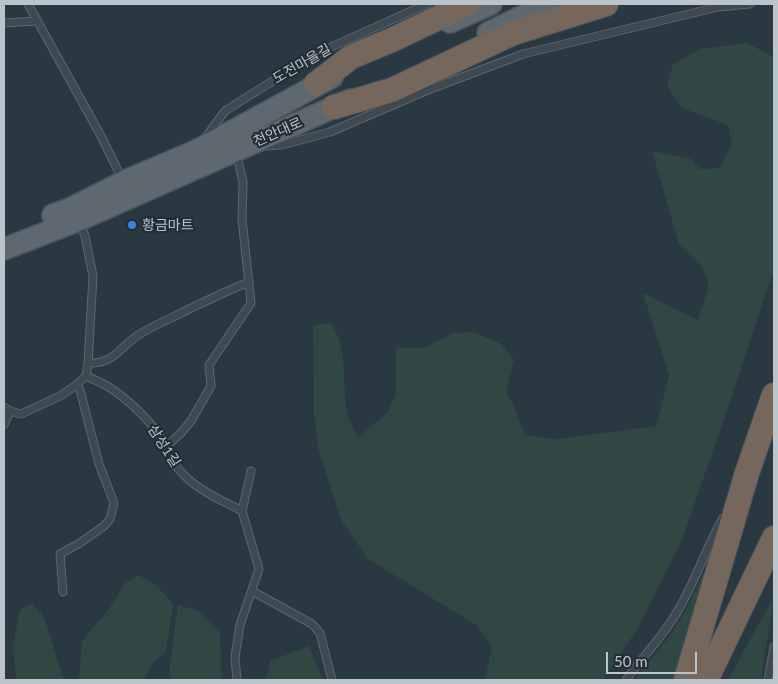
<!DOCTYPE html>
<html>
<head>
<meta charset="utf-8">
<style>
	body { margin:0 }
	#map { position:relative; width:778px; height:684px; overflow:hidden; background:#2a3841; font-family:Lato,sans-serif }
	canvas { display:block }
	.frame { position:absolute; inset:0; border:5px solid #bbc4cb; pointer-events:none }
	.scale { position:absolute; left:606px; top:652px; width:91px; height:22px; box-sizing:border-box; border:2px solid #bbc4cb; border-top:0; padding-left:6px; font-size:15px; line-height:18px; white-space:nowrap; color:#bbc4cb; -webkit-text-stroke:4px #232e36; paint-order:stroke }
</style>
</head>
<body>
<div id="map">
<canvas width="778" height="684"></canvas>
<div class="frame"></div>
<div class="scale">50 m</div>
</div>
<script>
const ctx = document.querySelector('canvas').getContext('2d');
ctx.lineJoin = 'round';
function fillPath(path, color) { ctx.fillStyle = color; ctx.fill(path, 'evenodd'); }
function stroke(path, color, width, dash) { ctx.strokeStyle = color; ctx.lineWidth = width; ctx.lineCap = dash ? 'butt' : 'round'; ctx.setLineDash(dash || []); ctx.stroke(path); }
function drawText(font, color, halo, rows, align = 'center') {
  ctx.font = font + ' Lato,"Noto Sans KR",sans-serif'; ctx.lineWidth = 4.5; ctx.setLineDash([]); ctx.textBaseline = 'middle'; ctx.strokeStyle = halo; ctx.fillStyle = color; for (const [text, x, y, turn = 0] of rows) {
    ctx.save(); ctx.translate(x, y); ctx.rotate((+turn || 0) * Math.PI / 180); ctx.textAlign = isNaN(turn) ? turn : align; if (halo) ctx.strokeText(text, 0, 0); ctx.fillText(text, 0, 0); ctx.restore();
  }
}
const green = new Path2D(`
	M 747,43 L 774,57 L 774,268 L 730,402 L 683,537 L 636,631 L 603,680 L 485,680 L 492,646 L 476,625 L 368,559 L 341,520 L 318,448 L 314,415 L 313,326 L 330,323 C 350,348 341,382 347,411 C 348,420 354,429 358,437 L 387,413 L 396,395 L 396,348 L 423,348 L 453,333 L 474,332 L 501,344 L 514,360 L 506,391 L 515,409 L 525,435 L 556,439 L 656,426 L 669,375 L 643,293 L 698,320 L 709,285 L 702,267 L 679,244 L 652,151 L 691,159 L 700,169 L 720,168 L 732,143 L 728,125 L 682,108 L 667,86 L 673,64 L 700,49 Z
	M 711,557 L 676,680 L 634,680 C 644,665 657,653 668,638 C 686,614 698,584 711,557 Z
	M 138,575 L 156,585 L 173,604 L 166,652 L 152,663 L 144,680 L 79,680 L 82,641 L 109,609 L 125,583 Z
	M 774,596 L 761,680 L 728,680 Z
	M 33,603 L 45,619 L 62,675 L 66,680 L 16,680 L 13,646 L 20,609 Z
	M 178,605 L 197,610 L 220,633 L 222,680 L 170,680 L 170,663 Z
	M 309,646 L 323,680 L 266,680 L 270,661 Z`);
const lane = new Path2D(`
	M 28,4 L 101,136 L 123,181
	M 4,23 L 36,21
	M 205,138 L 225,111 L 274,80 L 329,48 L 427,4
	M 264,146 L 282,145 L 330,132 L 428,90 L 523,54 L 718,7 L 750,4
	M 79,221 L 85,236 L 93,276 L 88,363 L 86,376 C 93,379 100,382 107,386 C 127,398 152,422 164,442 C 170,453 172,463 181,472 C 197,490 221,500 242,511 L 259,569 L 240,625 L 235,657 L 237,680
	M 88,363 C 114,364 118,349 137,336 C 147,329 160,323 171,318 C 197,305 222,293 249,282
	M 4,407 L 10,411
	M 4,425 L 10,411 L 21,414 L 60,396 L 75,386 L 86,376
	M 166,447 L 181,433 L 191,421 L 211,386 L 209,365 L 251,303 L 242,219 L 243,182 L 236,152
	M 242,511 L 251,471
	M 252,591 L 312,624 L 320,633 L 332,680
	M 63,592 L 60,554 L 80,543 L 104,526 L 110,519 L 114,503 L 99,464 L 80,390 L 77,384
	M 626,680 C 642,657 663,637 677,612 C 695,582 706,548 723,518
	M 768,680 L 774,647`);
const primary = new Path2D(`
	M 450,22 L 491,4
	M 488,33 L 548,4
	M 53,215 L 72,208 L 123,182 L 196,151 L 332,77
	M 4,249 L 79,220 L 350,100`);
const highway = new Path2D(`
	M 316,84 L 351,57 L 394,39 L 467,4
	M 334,107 L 392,90 L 513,33 L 606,4
	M 686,680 L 747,473 L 774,395
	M 706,680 L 774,538`);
const markers = [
	[132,225,5,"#3f7fe0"]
];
const streetNames = [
	["도전마을길",302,64,-30],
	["천안대로",278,132,-24],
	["삼성1길",164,446,57]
];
const poiNames = [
	["황금마트",142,225]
];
fillPath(green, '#304744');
stroke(lane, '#5c676e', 9);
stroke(primary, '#4b555d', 24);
stroke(highway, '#49545b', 26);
stroke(lane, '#3e4951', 7);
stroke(primary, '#5d6871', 21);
stroke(highway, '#76675c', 24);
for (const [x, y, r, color] of markers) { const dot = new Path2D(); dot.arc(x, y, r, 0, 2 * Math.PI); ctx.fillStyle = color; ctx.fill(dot); stroke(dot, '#232e36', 2); }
drawText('14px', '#bbc4cb', '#232e36', streetNames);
drawText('14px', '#bbc4cb', '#232e36', poiNames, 'left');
</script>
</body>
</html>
